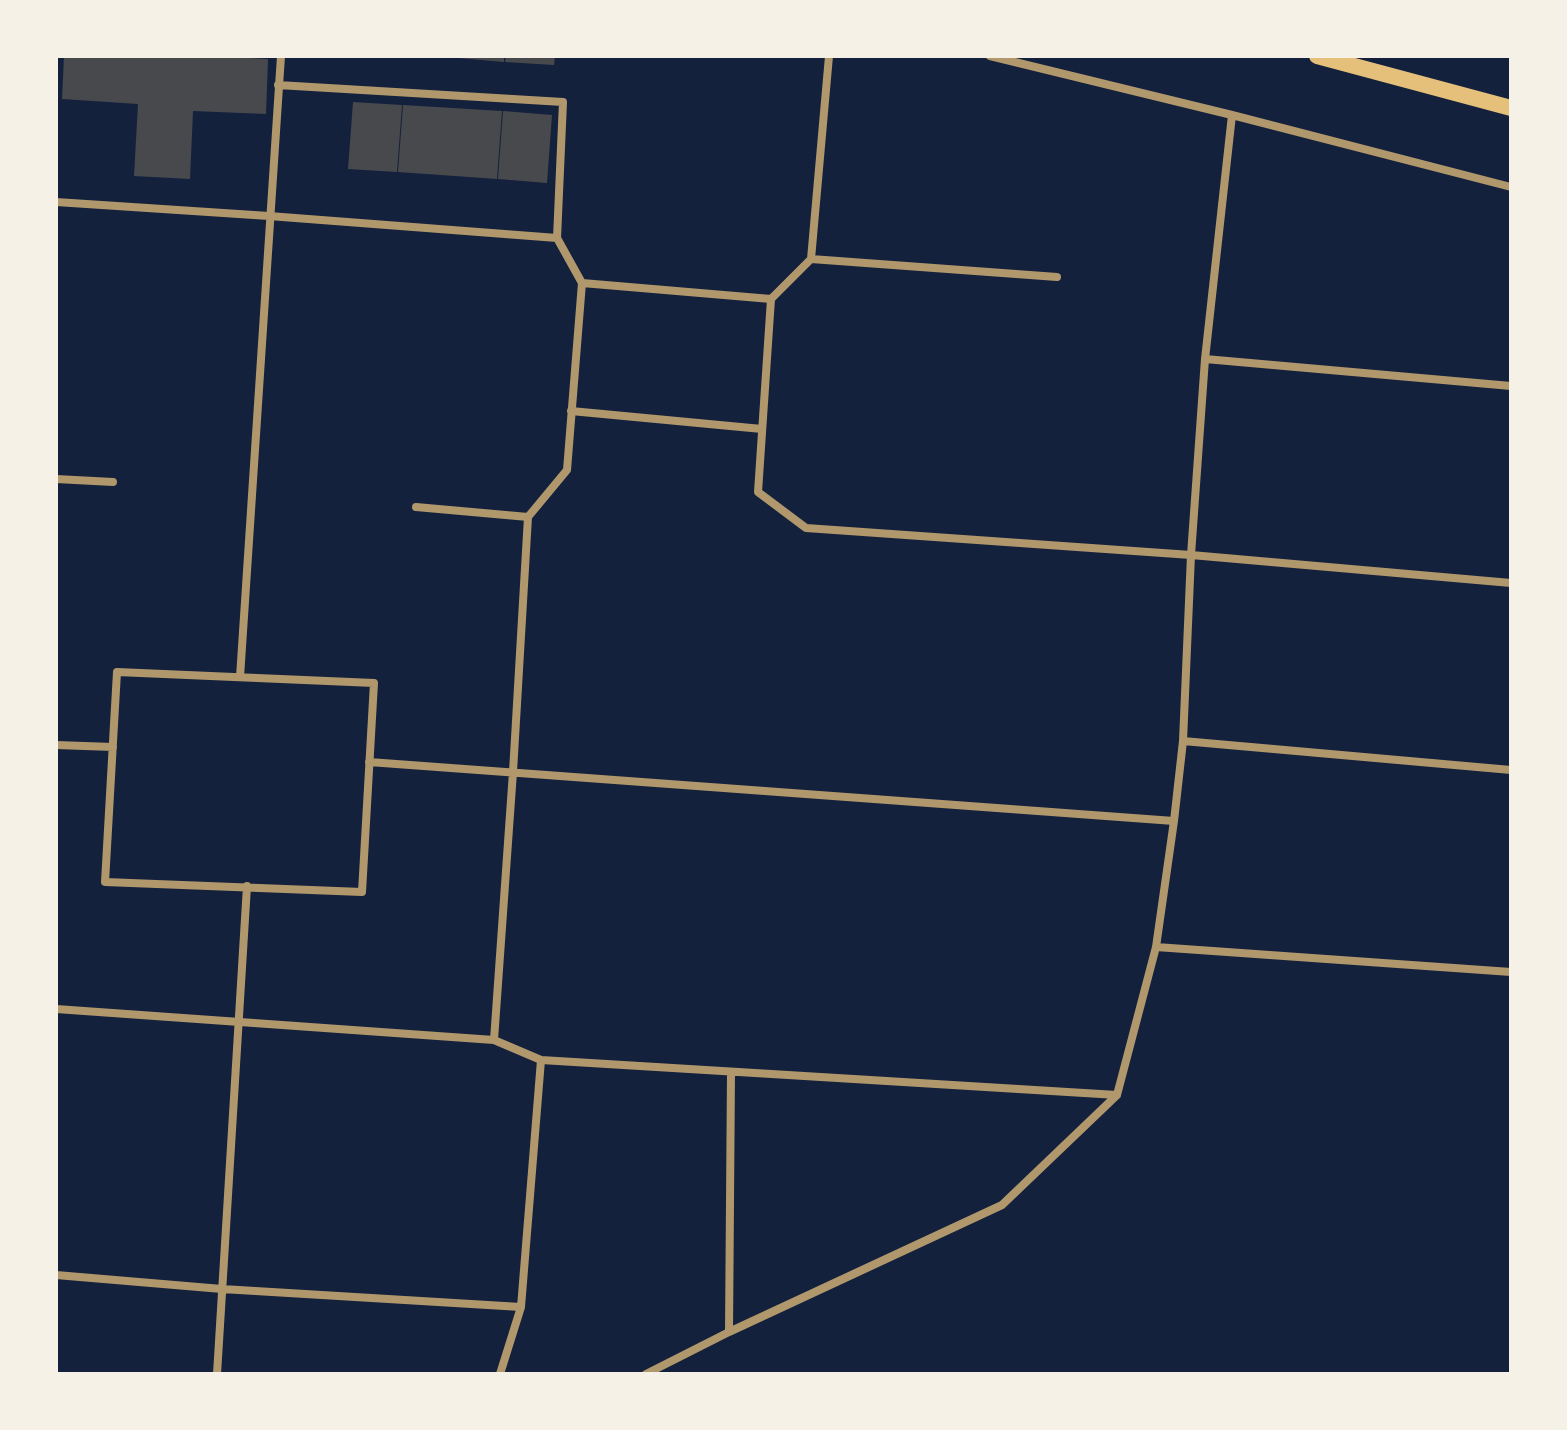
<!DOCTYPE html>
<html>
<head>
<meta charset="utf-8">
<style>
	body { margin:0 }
	#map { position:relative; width:1567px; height:1430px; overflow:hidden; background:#14213d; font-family:"IBM Plex Sans",sans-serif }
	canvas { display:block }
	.frame { position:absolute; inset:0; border:58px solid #f6f1e7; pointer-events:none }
</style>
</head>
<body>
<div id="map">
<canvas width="1567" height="1430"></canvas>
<div class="frame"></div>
</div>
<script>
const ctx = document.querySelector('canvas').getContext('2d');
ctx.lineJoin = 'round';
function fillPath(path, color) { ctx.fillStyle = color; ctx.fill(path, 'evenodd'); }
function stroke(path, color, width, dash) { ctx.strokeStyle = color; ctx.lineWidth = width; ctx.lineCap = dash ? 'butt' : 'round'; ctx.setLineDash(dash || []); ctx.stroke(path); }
const building = new Path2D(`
	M 64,56 L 207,56 L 268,59 L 266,114 L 193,111 L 190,179 L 134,176 L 138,104 L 62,99 Z
	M 458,56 L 504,56 L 504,62 L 458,58 Z
	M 506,56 L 555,56 L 554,65 L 505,62 Z
	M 353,102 L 402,105 L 397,172 L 348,169 Z
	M 403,105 L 502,111 L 497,179 L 398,172 Z
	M 503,111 L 552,115 L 547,183 L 498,179 Z`);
const minor = new Path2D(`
	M 829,56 L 811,259 L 771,299 L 758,492 L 806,528 L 1191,555 L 1511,583
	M 990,56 L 1232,115 L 1511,187
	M 56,202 L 269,216 L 557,238
	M 811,259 L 1057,277
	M 582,283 L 771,299
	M 1205,359 L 1511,386
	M 571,411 L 762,429
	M 56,479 L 113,482
	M 416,507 L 528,517
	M 117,672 L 374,683 L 362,892 L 105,882 Z
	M 240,677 L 281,56
	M 1183,741 L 1511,770
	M 56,745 L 113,747
	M 369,762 L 1174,821
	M 1156,947 L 1511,972
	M 56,1009 L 494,1040 L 513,772 L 528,517 L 567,470 L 582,283 L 557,238 L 563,102 L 278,85
	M 494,1040 L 541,1060 L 521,1307 L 500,1374
	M 541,1060 L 1117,1095
	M 56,1275 L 222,1289 L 521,1307
	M 729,1332 L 731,1072
	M 217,1374 L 247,886
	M 646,1374 L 729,1332 L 1002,1205 L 1117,1095 L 1156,947 L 1174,821 L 1183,741 L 1191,555 L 1205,359 L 1232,115`);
const secondary = new Path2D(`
	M 1317,56 L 1511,108`);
fillPath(building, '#48494c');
stroke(minor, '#b1986c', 8);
stroke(secondary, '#e5c07b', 16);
</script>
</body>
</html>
